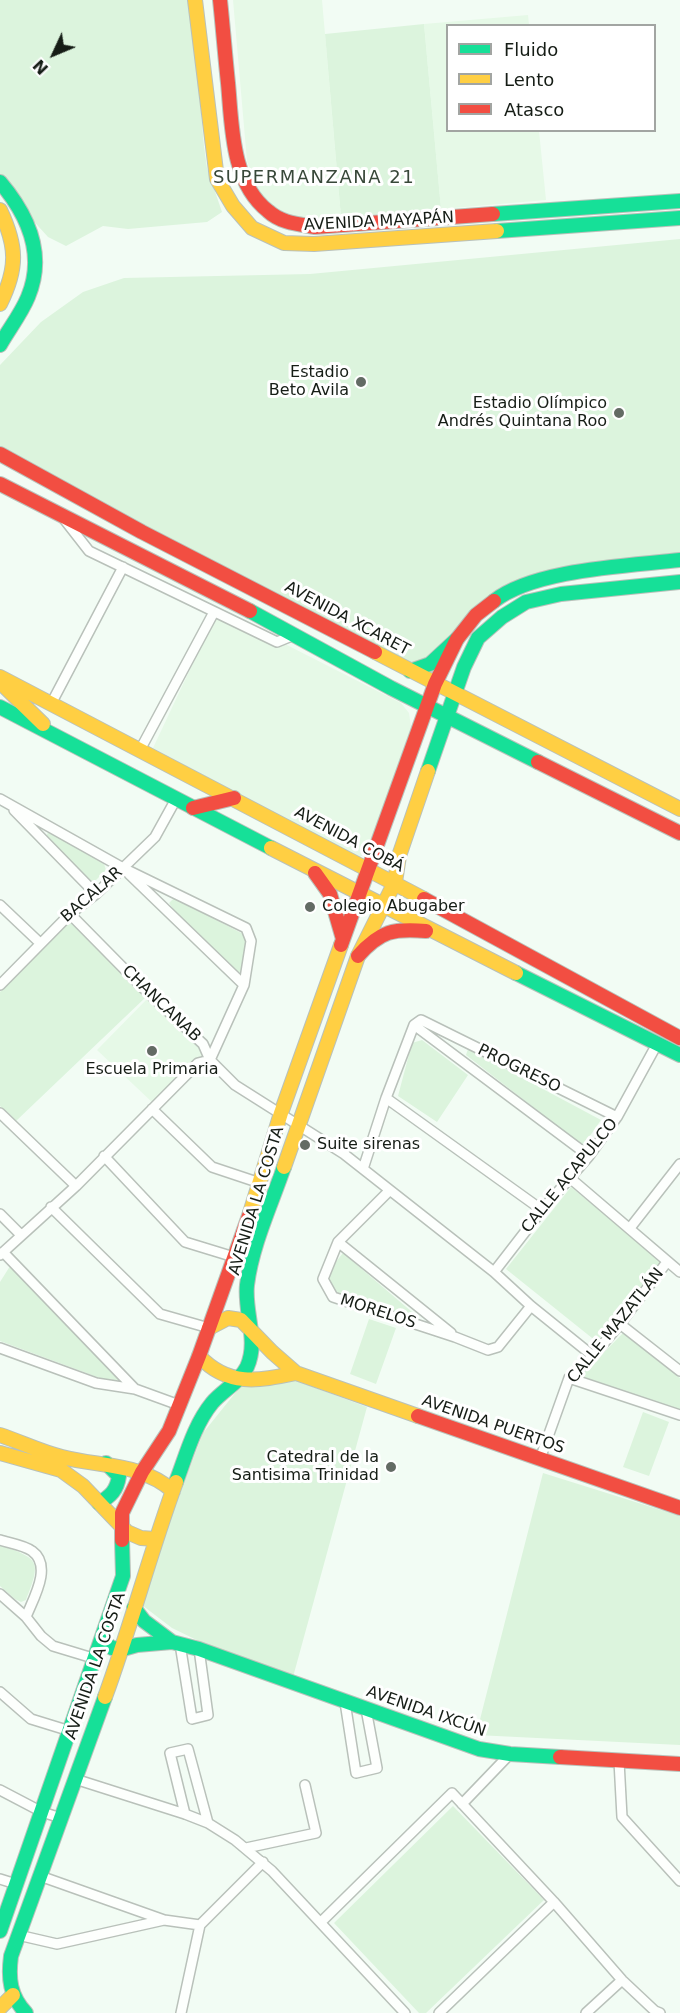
<!DOCTYPE html>
<html>
<head>
<meta charset="utf-8">
<style>
	body { margin:0 }
	#map { position:relative; width:680px; height:2013px; overflow:hidden; background:#f2fcf4; font-family:"DejaVu Sans",sans-serif }
	canvas { display:block }
	.legend { position:absolute; left:446px; top:24px; width:210px; height:108px; box-sizing:border-box; background:#fff; border:2px solid #a2a5a2; margin:0; padding:8px 10px; list-style:none; font-size:18px; color:#161d16 }
	.legend li { display:flex; align-items:center; gap:12px; height:30px }
	.legend b { width:30px; border:2px solid #a2a5a2 }
	.north { position:absolute; left:24px; top:24px; width:60px; height:60px; -webkit-text-stroke:4px #fff; paint-order:stroke; rotate:226deg; font-size:16px; font-weight:700; line-height:24px; text-align:center; color:#161d16 }
	.north::after { content:''; display:block; margin:auto; width:21px; height:27px; background:#161d16; clip-path:polygon(50% 0,100% 100%,50% 72%,0 100%) }
</style>
</head>
<body>
<div id="map">
<canvas width="680" height="2013"></canvas>
<ul class="legend">
<li><b style="height:8px;background:#16e098"></b>Fluido</li>
<li><b style="height:8px;background:#ffcf43"></b>Lento</li>
<li><b style="height:8px;background:#f24e42"></b>Atasco</li>
</ul>
<div class="north">N</div>
</div>
<script>
const ctx = document.querySelector('canvas').getContext('2d');
ctx.lineJoin = 'round';
function fillPath(path, color) { ctx.fillStyle = color; ctx.fill(path, 'evenodd'); }
function stroke(path, color, width, dash) { ctx.strokeStyle = color; ctx.lineWidth = width; ctx.lineCap = dash ? 'butt' : 'round'; ctx.setLineDash(dash || []); ctx.stroke(path); }
function drawText(font, color, halo, rows, align = 'center') {
  ctx.font = font + ' "DejaVu Sans",sans-serif'; ctx.lineWidth = 6; ctx.setLineDash([]); ctx.textBaseline = 'middle'; ctx.strokeStyle = halo; ctx.fillStyle = color; for (const [text, x, y, turn = 0] of rows) {
    ctx.save(); ctx.translate(x, y); ctx.rotate((+turn || 0) * Math.PI / 180); ctx.textAlign = isNaN(turn) ? turn : align; if (halo) ctx.strokeText(text, 0, 0); ctx.fillText(text, 0, 0); ctx.restore();
  }
}
const built = new Path2D(`
	M 233,0 L 322,0 L 341,217 L 299,219 L 274,207 L 257,190 L 247,161 Z
	M 528,15 L 529,25 L 448,26 L 448,130 L 539,131 L 546,200 L 441,209 L 424,24 Z
	M 218,610 L 401,703 L 409,713 L 411,727 L 370,846 L 365,854 L 358,858 L 153,748 Z
	M 150,996 L 207,1052 L 154,1104 L 97,1050 Z`);
const green = new Path2D(`
	M 0,0 L 191,0 L 204,146 L 207,168 L 222,212 L 207,222 L 128,229 L 103,226 L 66,246 L 48,237 L 0,184 Z
	M 424,24 L 441,209 L 341,217 L 325,34 Z
	M 680,239 L 680,556 L 535,574 L 508,587 L 423,667 L 410,666 L 0,455 L 0,365 L 41,322 L 83,292 L 124,278 L 310,274 Z
	M 49,831 L 104,864 L 106,870 L 92,884 L 45,838 Z
	M 174,898 L 245,935 L 248,945 L 242,973 L 236,971 L 176,913 L 169,903 Z
	M 70,920 L 146,997 L 16,1121 L 0,1106 L 0,992 Z
	M 422,1040 L 468,1075 L 437,1122 L 398,1096 L 412,1043 Z
	M 468,1049 L 601,1120 L 583,1146 L 466,1055 Z
	M 571,1187 L 662,1261 L 597,1342 L 506,1269 Z
	M 343,1253 L 412,1312 L 409,1316 L 342,1297 L 335,1290 L 328,1279 L 335,1263 Z
	M 12,1263 L 126,1385 L 97,1377 L 0,1341 L 0,1282 Z
	M 369,1319 L 396,1328 L 376,1384 L 350,1374 Z
	M 623,1333 L 680,1378 L 680,1411 L 580,1377 Z
	M 294,1380 L 367,1407 L 293,1677 L 209,1646 L 172,1628 L 138,1602 L 203,1433 L 240,1387 Z
	M 643,1412 L 669,1422 L 649,1476 L 623,1467 Z
	M 543,1473 L 680,1516 L 680,1745 L 476,1735 Z
	M 0,1545 C 39,1559 42,1560 26,1600 L 21,1602 L 15,1599 L 0,1586 Z
	M 453,1806 L 544,1900 L 426,2013 L 419,2013 L 334,1923 Z`);
const street = new Path2D(`
	M 64,519 L 89,551 L 277,642 L 294,635
	M 51,704 L 123,567
	M 140,750 L 214,612
	M 0,799 L 123,868 L 246,928 L 251,941 L 244,985 L 210,1060 L 198,1063 L 76,1186 L 0,1255
	M 14,810 L 96,894
	M 129,874 L 244,985
	M 0,905 L 40,943
	M 70,914 L 140,985 L 203,1044 L 210,1060 L 235,1085 L 344,1154 L 494,1272 L 531,1306 L 593,1356
	M 0,985 L 70,914 L 96,894 L 155,837 L 176,799
	M 414,1025 L 589,1156
	M 386,1098 L 542,1210
	M 152,1109 L 212,1167 L 260,1183
	M 0,1113 L 76,1186
	M 104,1156 L 185,1242 L 234,1257
	M 363,1169 L 386,1098 L 414,1025 L 421,1020 L 617,1117
	M 570,1178 L 680,1272
	M 389,1191 L 338,1242 L 323,1279 L 333,1297 L 455,1337 L 488,1350 L 498,1347 L 531,1306
	M 51,1207 L 160,1314 L 209,1328
	M 0,1214 L 21,1235
	M 630,1228 L 680,1164
	M 338,1242 L 451,1333
	M 3,1252 L 135,1389
	M 494,1272 L 542,1210 L 589,1156 L 617,1117 L 657,1044
	M 620,1324 L 680,1371
	M 0,1348 L 96,1383 L 135,1389 L 179,1405
	M 569,1378 L 680,1415
	M 540,1459 L 569,1378 L 593,1356 L 620,1324 L 667,1262
	M 0,1540 C 9,1543 24,1545 32,1551 C 53,1566 33,1599 26,1617
	M 0,1594 L 26,1617 L 41,1636 L 53,1646 L 96,1659
	M 180,1644 L 192,1719 L 208,1715 L 199,1649
	M 0,1692 L 31,1719 L 70,1731
	M 345,1702 L 356,1773 L 377,1768 L 366,1709
	M 619,1761 L 622,1817 L 680,1881
	M 75,1779 L 185,1814 L 208,1823 L 235,1840 L 272,1871 L 405,2013
	M 0,1790 L 42,1812 L 61,1818
	M 462,1804 L 510,1754
	M 185,1814 L 170,1753 L 188,1749 L 208,1823
	M 246,1848 L 316,1833 L 305,1785
	M 40,1876 L 164,1920 L 200,1925
	M 0,1879 L 16,1884
	M 321,1922 L 452,1793 L 554,1902 L 622,1980 L 655,2011 L 660,2013
	M 18,1935 L 57,1944 L 164,1920
	M 181,2013 L 200,1925 L 263,1862
	M 439,2013 L 554,1902
	M 586,2013 L 622,1980`);
const fast = new Path2D(`
	M 0,182 C 28,215 46,254 28,297 C 21,314 9,329 0,345
	M 493,214 L 680,201
	M 497,231 L 680,218
	M 494,601 C 535,569 629,566 680,560
	M 250,611 L 391,688 L 538,762
	M 410,671 L 430,664 L 457,639
	M 0,707 L 271,848
	M 428,771 L 464,667 L 478,638 L 502,617 L 526,602 L 561,594 L 680,582
	M 516,973 L 680,1055
	M 176,1482 C 186,1456 194,1425 212,1403 C 223,1390 239,1383 247,1367 C 259,1341 244,1312 247,1285 C 252,1245 271,1205 284,1167
	M 99,1503 C 111,1496 117,1490 119,1476 L 106,1463
	M 134,1608 L 144,1621 L 172,1642
	M 101,1640 L 112,1648 L 123,1649 L 137,1645 L 172,1642 L 199,1649 L 479,1749 L 510,1754 L 560,1757
	M 0,1931 L 123,1576 L 122,1540
	M 26,2013 C 10,1996 8,1979 11,1956 L 105,1697`);
const slow = new Path2D(`
	M 195,0 L 217,179 L 233,206 L 252,228 L 284,243 L 314,244 L 497,231
	M 0,210 C 17,246 18,268 0,304
	M 375,652 L 680,809
	M 0,677 L 424,899
	M 2,684 L 43,724
	M 271,848 L 516,973
	M 284,1167 L 358,956 L 395,882 L 399,856 L 428,771
	M 250,1213 L 281,1113 L 341,945
	M 209,1328 L 228,1318 L 241,1320 L 272,1352 L 296,1373 L 418,1416
	M 199,1356 C 228,1387 258,1381 296,1373
	M 0,1435 C 21,1442 41,1452 62,1457 C 101,1467 141,1463 173,1491
	M 0,1453 L 61,1470 L 83,1486 L 127,1532 L 141,1538 L 155,1539
	M 105,1697 C 131,1626 150,1553 176,1482
	M 0,2008 L 13,1995`);
const jam = new Path2D(`
	M 220,0 C 223,28 225,55 228,83 C 232,125 231,182 268,211 C 281,223 298,224 315,227 L 493,214
	M 0,454 L 142,532 L 375,652
	M 0,484 L 250,611
	M 538,762 L 680,833
	M 193,808 L 234,798
	M 315,873 L 330,894 L 343,939
	M 424,899 L 680,1038
	M 341,945 L 435,684 L 457,639 L 476,615 L 494,601
	M 358,956 C 380,931 394,928 426,931
	M 418,1416 L 680,1508
	M 122,1540 L 122,1513 L 142,1472 L 169,1431 L 199,1356 L 250,1213
	M 560,1757 L 680,1764`);
const markers = [
	[361,382,6,"#636b64"],
	[619,413,6,"#636b64"],
	[310,907,6,"#636b64"],
	[152,1051,6,"#636b64"],
	[305,1145,6,"#636b64"],
	[391,1467,6,"#636b64"]
];
const streetNames = [
	["AVENIDA MAYAPÁN",379,222,-3],
	["AVENIDA XCARET",347,619,28],
	["AVENIDA COBÁ",349,840,28],
	["BACALAR",92,895,-41],
	["CHANCANAB",161,1004,44],
	["PROGRESO",519,1069,26],
	["CALLE ACAPULCO",570,1176,-51],
	["AVENIDA LA COSTA",257,1201,-73],
	["MORELOS",378,1312,18],
	["CALLE MAZATLÁN",616,1326,-51],
	["AVENIDA PUERTOS",493,1425,19],
	["AVENIDA LA COSTA",96,1666,-71],
	["AVENIDA IXCÚN",426,1712,19]
];
const poiNames = [
	["Estadio",349,373],
	["Beto Avila",349,391],
	["Estadio Olímpico",607,404],
	["Andrés Quintana Roo",607,422],
	["Colegio Abugaber",322,907,"left"],
	["Escuela Primaria",152,1070,"center"],
	["Suite sirenas",317,1145,"left"],
	["Catedral de la",379,1458],
	["Santisima Trinidad",379,1476]
];
const neighbourhoodNames = [
	["SUPERMANZANA 21",314,178]
];
fillPath(built, '#e6f9e7');
fillPath(green, '#dcf4dd');
stroke(street, '#b9c1ba', 12);
stroke(fast, '#b9c1ba', 16);
stroke(slow, '#b9c1ba', 16);
stroke(jam, '#b9c1ba', 16);
stroke(street, '#fdfffd', 9);
stroke(fast, '#16e098', 14);
stroke(slow, '#ffcf43', 14);
stroke(jam, '#f24e42', 14);
for (const [x, y, r, color] of markers) { const dot = new Path2D(); dot.arc(x, y, r, 0, 2 * Math.PI); ctx.fillStyle = color; ctx.fill(dot); stroke(dot, '#fff', 2); }
drawText('16px', '#161d16', '#fff', streetNames);
drawText('16px', '#161d16', '#fff', poiNames, 'right');
ctx.letterSpacing = '1.5px';
drawText('18px', '#384839', '#fff', neighbourhoodNames);
ctx.letterSpacing = '0px';
</script>
</body>
</html>
